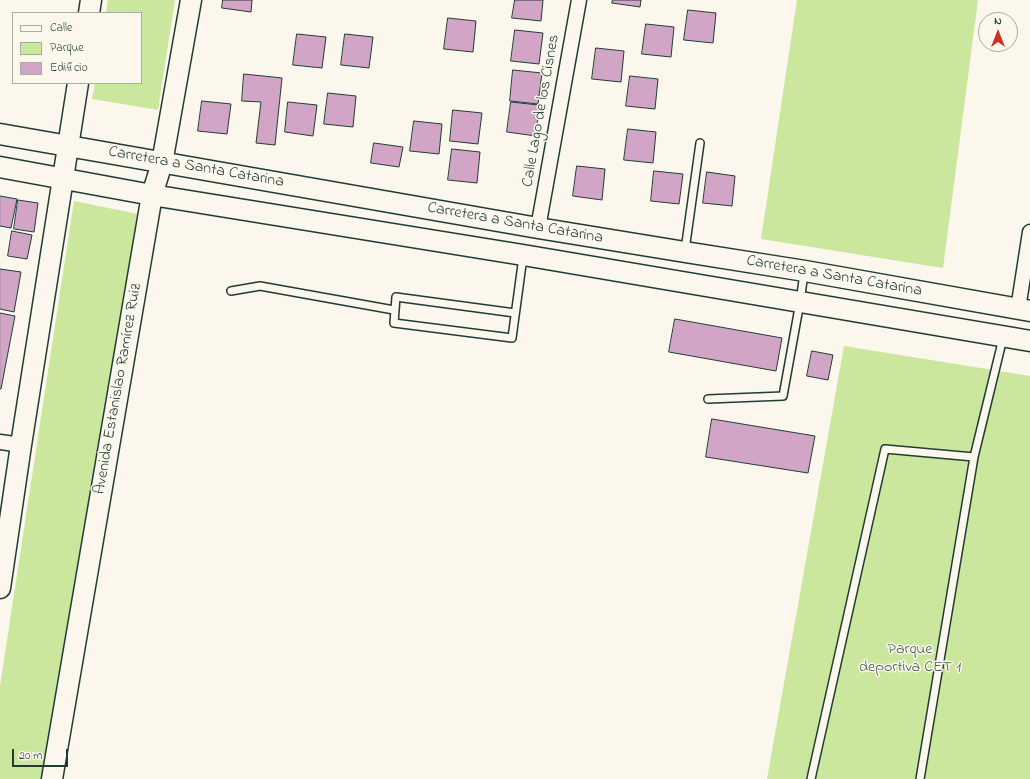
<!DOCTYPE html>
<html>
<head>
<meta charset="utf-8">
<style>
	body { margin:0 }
	#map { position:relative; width:1030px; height:779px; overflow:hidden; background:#fbf7ec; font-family:"Indie Flower",sans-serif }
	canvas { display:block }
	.legend { position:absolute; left:12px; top:12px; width:130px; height:72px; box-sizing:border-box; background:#fbf7ec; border:1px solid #a3ada2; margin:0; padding:5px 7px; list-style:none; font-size:12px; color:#1f3d34 }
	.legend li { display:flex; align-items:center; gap:8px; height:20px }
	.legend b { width:20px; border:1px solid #a3ada2 }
	.north { position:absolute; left:978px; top:12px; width:40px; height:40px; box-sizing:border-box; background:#fbf7ec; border:1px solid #a3ada2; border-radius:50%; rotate:0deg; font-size:11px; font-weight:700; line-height:16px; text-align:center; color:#1f3d34 }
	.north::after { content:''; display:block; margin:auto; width:14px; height:18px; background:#c8321e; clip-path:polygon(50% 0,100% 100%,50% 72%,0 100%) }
	.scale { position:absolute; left:12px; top:749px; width:56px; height:18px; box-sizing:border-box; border:2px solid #1f3d34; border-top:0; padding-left:5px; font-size:12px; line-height:14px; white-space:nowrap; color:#1f3d34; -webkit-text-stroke:3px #fbf7ec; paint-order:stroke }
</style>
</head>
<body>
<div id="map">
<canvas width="1030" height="779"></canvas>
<ul class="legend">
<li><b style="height:5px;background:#fbf7ec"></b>Calle</li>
<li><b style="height:11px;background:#cbe69d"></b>Parque</li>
<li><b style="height:11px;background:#d2a5c7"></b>Edificio</li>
</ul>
<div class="north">N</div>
<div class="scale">20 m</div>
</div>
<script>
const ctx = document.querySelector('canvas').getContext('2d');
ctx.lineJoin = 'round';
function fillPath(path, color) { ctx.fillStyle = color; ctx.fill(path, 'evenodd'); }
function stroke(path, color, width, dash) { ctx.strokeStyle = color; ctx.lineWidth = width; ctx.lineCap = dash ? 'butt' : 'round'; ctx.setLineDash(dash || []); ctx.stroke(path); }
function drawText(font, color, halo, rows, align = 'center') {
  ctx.font = font + ' "Indie Flower",sans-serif'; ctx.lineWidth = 3; ctx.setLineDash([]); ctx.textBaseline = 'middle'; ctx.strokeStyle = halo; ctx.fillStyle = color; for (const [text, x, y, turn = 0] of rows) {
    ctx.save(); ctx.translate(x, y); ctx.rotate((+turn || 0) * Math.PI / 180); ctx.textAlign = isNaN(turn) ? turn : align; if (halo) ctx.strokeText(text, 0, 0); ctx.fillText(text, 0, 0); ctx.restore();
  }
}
const green = new Path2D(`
	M 108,0 L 175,0 L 158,110 L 92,99 L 95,83 L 141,83 L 141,13 L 106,13 Z
	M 797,0 L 978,0 L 943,268 L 761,239 Z
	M 74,201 L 138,214 L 43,779 L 0,779 L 0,686 Z
	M 844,346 L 1030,376 L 1030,779 L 767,779 Z`);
const building = new Path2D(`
	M 223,0 L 252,0 L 251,12 L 222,8 Z
	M 515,0 L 543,0 L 541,21 L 512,18 Z
	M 613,0 L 641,0 L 640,7 L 612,3 Z
	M 688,10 L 716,13 L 713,43 L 684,40 Z
	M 448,18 L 476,21 L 473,52 L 444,49 Z
	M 646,24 L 674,27 L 671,57 L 642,54 Z
	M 515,30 L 543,33 L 539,64 L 511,61 Z
	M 297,34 L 326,37 L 322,68 L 293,65 Z
	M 345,34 L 373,37 L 369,68 L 341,65 Z
	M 596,48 L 624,51 L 621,82 L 592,79 Z
	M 513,70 L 542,73 L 538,104 L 510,101 Z
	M 244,74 L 282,78 L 275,145 L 256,143 L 261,102 L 242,101 Z
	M 630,76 L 658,79 L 655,109 L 626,106 Z
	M 328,93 L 356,96 L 353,127 L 324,124 Z
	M 202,101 L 231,104 L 227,134 L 198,131 Z
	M 288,102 L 317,105 L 313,136 L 285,132 Z
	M 511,102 L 539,105 L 536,136 L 507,132 Z
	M 453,110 L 482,113 L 478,144 L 450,141 Z
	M 414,121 L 442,124 L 439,154 L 410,151 Z
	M 628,129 L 656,132 L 653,163 L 624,160 Z
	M 374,143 L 403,147 L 399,167 L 371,163 Z
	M 452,149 L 480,152 L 477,183 L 448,180 Z
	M 577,166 L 605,169 L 602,200 L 573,196 Z
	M 654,171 L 683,174 L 679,204 L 651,201 Z
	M 707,172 L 735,176 L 732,206 L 703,203 Z
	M 0,196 L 17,199 L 11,228 L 0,226 Z
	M 18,200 L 38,203 L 34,232 L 14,229 Z
	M 12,231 L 32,235 L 27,259 L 8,256 Z
	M 0,269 L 21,272 L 14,312 L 0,309 Z
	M 0,313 L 15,316 L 1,389 L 0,389 Z
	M 675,319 L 782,338 L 776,371 L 669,352 Z
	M 812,351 L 833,355 L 828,380 L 807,376 Z
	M 712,419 L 815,436 L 808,473 L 706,457 Z`);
const lane = new Path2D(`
	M 685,250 L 700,143
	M 231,291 L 260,286 L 394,310
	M 515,313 L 396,297 L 394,323 L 512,338 L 523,257
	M 708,399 L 783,396 L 800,302 L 804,273
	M 811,779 L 885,449 L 974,457 L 1003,338
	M 920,779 L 974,457`);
const street = new Path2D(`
	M 538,228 L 579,0
	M 1018,309 L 1030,232
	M 0,442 L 21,445`);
const secondary = new Path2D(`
	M 89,13 L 91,0
	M 0,134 L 538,228 L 685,252 L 805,271 L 1030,311
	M 0,167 L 152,195 L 523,255 L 1030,341
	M 0,588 L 21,445 L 78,83
	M 52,779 L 152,195 L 162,163 L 191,0`);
const streetNames = [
	["Calle Lago de los Cisnes",542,111,-80],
	["Carretera a Santa Catarina",196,168,10],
	["Carretera a Santa Catarina",515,224,10],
	["Carretera a Santa Catarina",834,277,10],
	["Avenida Estanislao Ramírez Ruiz",119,389,-80]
];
const parkNames = [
	["Parque",910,650],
	["deportiva CET 1",910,668]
];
fillPath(green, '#cbe69d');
fillPath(building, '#d2a5c7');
stroke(building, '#1f3d34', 1);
stroke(lane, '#1f3d34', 10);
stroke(street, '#1f3d34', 17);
stroke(secondary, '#1f3d34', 23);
stroke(lane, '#fbf7ec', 7);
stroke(street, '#fbf7ec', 14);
stroke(secondary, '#fbf7ec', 20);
drawText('16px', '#1f3d34', '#fbf7ec', streetNames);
drawText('16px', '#415f49', '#fbf7ec', parkNames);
</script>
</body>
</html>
